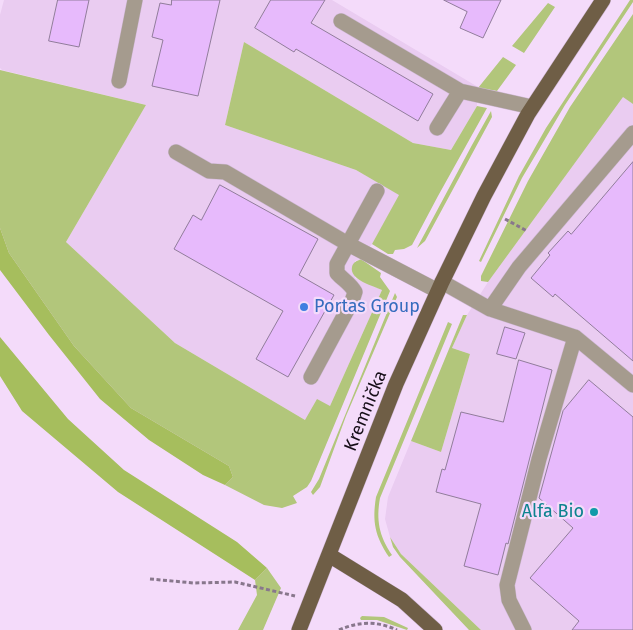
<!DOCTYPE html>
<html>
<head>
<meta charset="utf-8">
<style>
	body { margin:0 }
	canvas { display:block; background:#f4dbfa }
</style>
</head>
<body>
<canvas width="633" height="630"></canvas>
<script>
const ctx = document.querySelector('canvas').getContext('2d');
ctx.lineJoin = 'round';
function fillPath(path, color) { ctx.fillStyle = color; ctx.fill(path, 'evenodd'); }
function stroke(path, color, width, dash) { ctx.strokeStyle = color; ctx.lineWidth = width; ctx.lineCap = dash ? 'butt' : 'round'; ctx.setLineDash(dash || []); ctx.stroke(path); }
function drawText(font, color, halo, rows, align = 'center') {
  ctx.font = font + ' "Fira Sans",sans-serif'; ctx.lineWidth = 4.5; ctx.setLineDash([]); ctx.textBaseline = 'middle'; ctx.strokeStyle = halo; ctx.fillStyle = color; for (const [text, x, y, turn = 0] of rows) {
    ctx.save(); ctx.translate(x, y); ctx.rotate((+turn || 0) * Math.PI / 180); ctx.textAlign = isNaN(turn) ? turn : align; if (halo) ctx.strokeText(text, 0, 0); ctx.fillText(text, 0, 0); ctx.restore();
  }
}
const built = new Path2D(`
	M 4,0 L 332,0 L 478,87 L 477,106 L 451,150 L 413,143 L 244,42 L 225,125 L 356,170 L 400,195 L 372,244 L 361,259 L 355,261 L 355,278 L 382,290 L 330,406 L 305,420 L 175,343 L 66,242 L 146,105 L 2,70 L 0,68 L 0,15 Z
	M 623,96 L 633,104 L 633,630 L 481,630 L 401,554 L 390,537 L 385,519 L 388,497 L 411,441 L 441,452 L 470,354 L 452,348 L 467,315 L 488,282 Z`);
const green = new Path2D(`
	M 630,0 L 633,0 L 633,2 L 565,105 L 522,178 L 481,262 L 479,261 L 519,176 L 546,128 Z
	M 548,3 L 555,7 L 524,53 L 512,46 Z
	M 633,14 L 633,104 L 623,97 L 488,282 L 481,281 L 481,276 L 528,181 L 570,107 Z
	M 244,42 L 413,143 L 451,150 L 477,106 L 487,108 L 438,196 L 412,245 L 404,249 L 395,250 L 393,254 L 388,254 L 372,244 L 399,195 L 356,170 L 225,125 Z
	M 503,57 L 516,65 L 497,91 L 478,88 Z
	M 0,70 L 146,105 L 66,242 L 175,343 L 305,420 L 317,399 L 330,406 L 382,290 C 374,286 349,280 352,267 C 353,262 357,261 361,259 L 381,273 L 380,277 L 390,291 L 311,481 L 307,487 L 293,496 L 297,503 L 282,508 L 264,505 L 225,485 L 233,477 L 229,466 L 131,408 L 74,346 L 9,253 L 0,228 Z
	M 491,111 L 492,117 L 425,241 L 417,248 L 472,145 Z
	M 395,293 L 397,297 L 346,416 L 320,487 L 313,495 L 311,492 L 319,479 Z
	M 463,315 L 467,315 L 452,348 L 470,354 L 441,452 L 411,441 Z
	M 448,322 L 452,324 L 380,498 C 376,520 379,536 392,555 L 389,557 C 375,536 372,522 376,497 Z
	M 390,537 L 401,554 L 481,630 L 469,630 L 400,557 L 393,547 Z
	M 267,568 L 281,588 L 263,630 L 238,630 L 257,595 L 255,580 Z
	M 362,616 L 384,617 L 408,628 L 407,630 L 377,620 L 361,620 L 360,618 Z`);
const forest = new Path2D(`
	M 0,228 L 9,253 L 74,346 L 131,408 L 229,466 L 233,477 L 225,485 L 203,475 L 149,440 L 100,399 L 49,335 L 0,270 Z
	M 0,337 L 68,419 L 124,470 L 237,542 L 267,568 L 255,580 L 118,492 L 22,411 L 0,376 Z`);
const building = new Path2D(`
	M 58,0 L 89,0 L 79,47 L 49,41 Z
	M 172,0 L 220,0 L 198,96 L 152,86 L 163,40 L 152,37 L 160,3 L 171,5 Z
	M 271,0 L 325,0 L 311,23 L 433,94 L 418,121 L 296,49 L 294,52 L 255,28 Z
	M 444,0 L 501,0 L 483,38 L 460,28 L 467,12 Z
	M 633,162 L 633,361 L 555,294 L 553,297 L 531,278 L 550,255 L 548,253 L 568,231 L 571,234 Z
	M 220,185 L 318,239 L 299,275 L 334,295 L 288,377 L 256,359 L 283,311 L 174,249 L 193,215 L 201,220 Z
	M 505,327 L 525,333 L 516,359 L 497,354 Z
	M 519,360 L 552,370 L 508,544 L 506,543 L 498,575 L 464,566 L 481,504 L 436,492 L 442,469 L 445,470 L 461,412 L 503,422 Z
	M 589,380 L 633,417 L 633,630 L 572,630 L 579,621 L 530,578 L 573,528 L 539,498 L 563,411 Z`);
const path = new Path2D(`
	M 505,219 L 527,231
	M 150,579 L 194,583 L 235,582 L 295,596
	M 339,630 C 360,621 377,621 397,630`);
const minor = new Path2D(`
	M 341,21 L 460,91 L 532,107
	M 119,81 L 135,0
	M 437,128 L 460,91
	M 176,152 L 209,171 L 225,172 L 348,244 L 438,291
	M 442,282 L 490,309 L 575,337 L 633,385
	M 490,309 L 519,267 L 633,133
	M 311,377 L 352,301 L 355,292 C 350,283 343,280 337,273 L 337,264 L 377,191
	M 524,630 L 509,600 L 507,585 L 539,459 L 575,337`);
const major = new Path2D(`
	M 329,555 L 402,600 L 435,630
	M 299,630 L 396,384 L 442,282 L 484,196 L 528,114 L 603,0`);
const markers = [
	[304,307,5,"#3f7fe0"],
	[594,512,5,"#0f9aa8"]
];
const shopNames = [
	["Portas Group",314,307]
];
const streetNames = [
	["Kremnička",366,411,-68]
];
const cultureNames = [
	["Alfa Bio",584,512]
];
fillPath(built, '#eaccf1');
fillPath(green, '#b2c67b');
fillPath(forest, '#a6be5d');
fillPath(building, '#e7bafc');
stroke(building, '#917d9b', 1);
stroke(minor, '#d0bad6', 16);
stroke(major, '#d0bad6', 16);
stroke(path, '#88778c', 3, [4, 2.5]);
stroke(minor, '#a59b8e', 15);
stroke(major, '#6f5e46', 15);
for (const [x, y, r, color] of markers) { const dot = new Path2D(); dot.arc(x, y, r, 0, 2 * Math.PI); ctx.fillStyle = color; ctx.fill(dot); stroke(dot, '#f4dbfa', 2); }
drawText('18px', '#366cbe', '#f4dbfa', shopNames, 'left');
drawText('18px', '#150d17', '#f4dbfa', streetNames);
drawText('18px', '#0d838f', '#f4dbfa', cultureNames, 'right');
</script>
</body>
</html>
